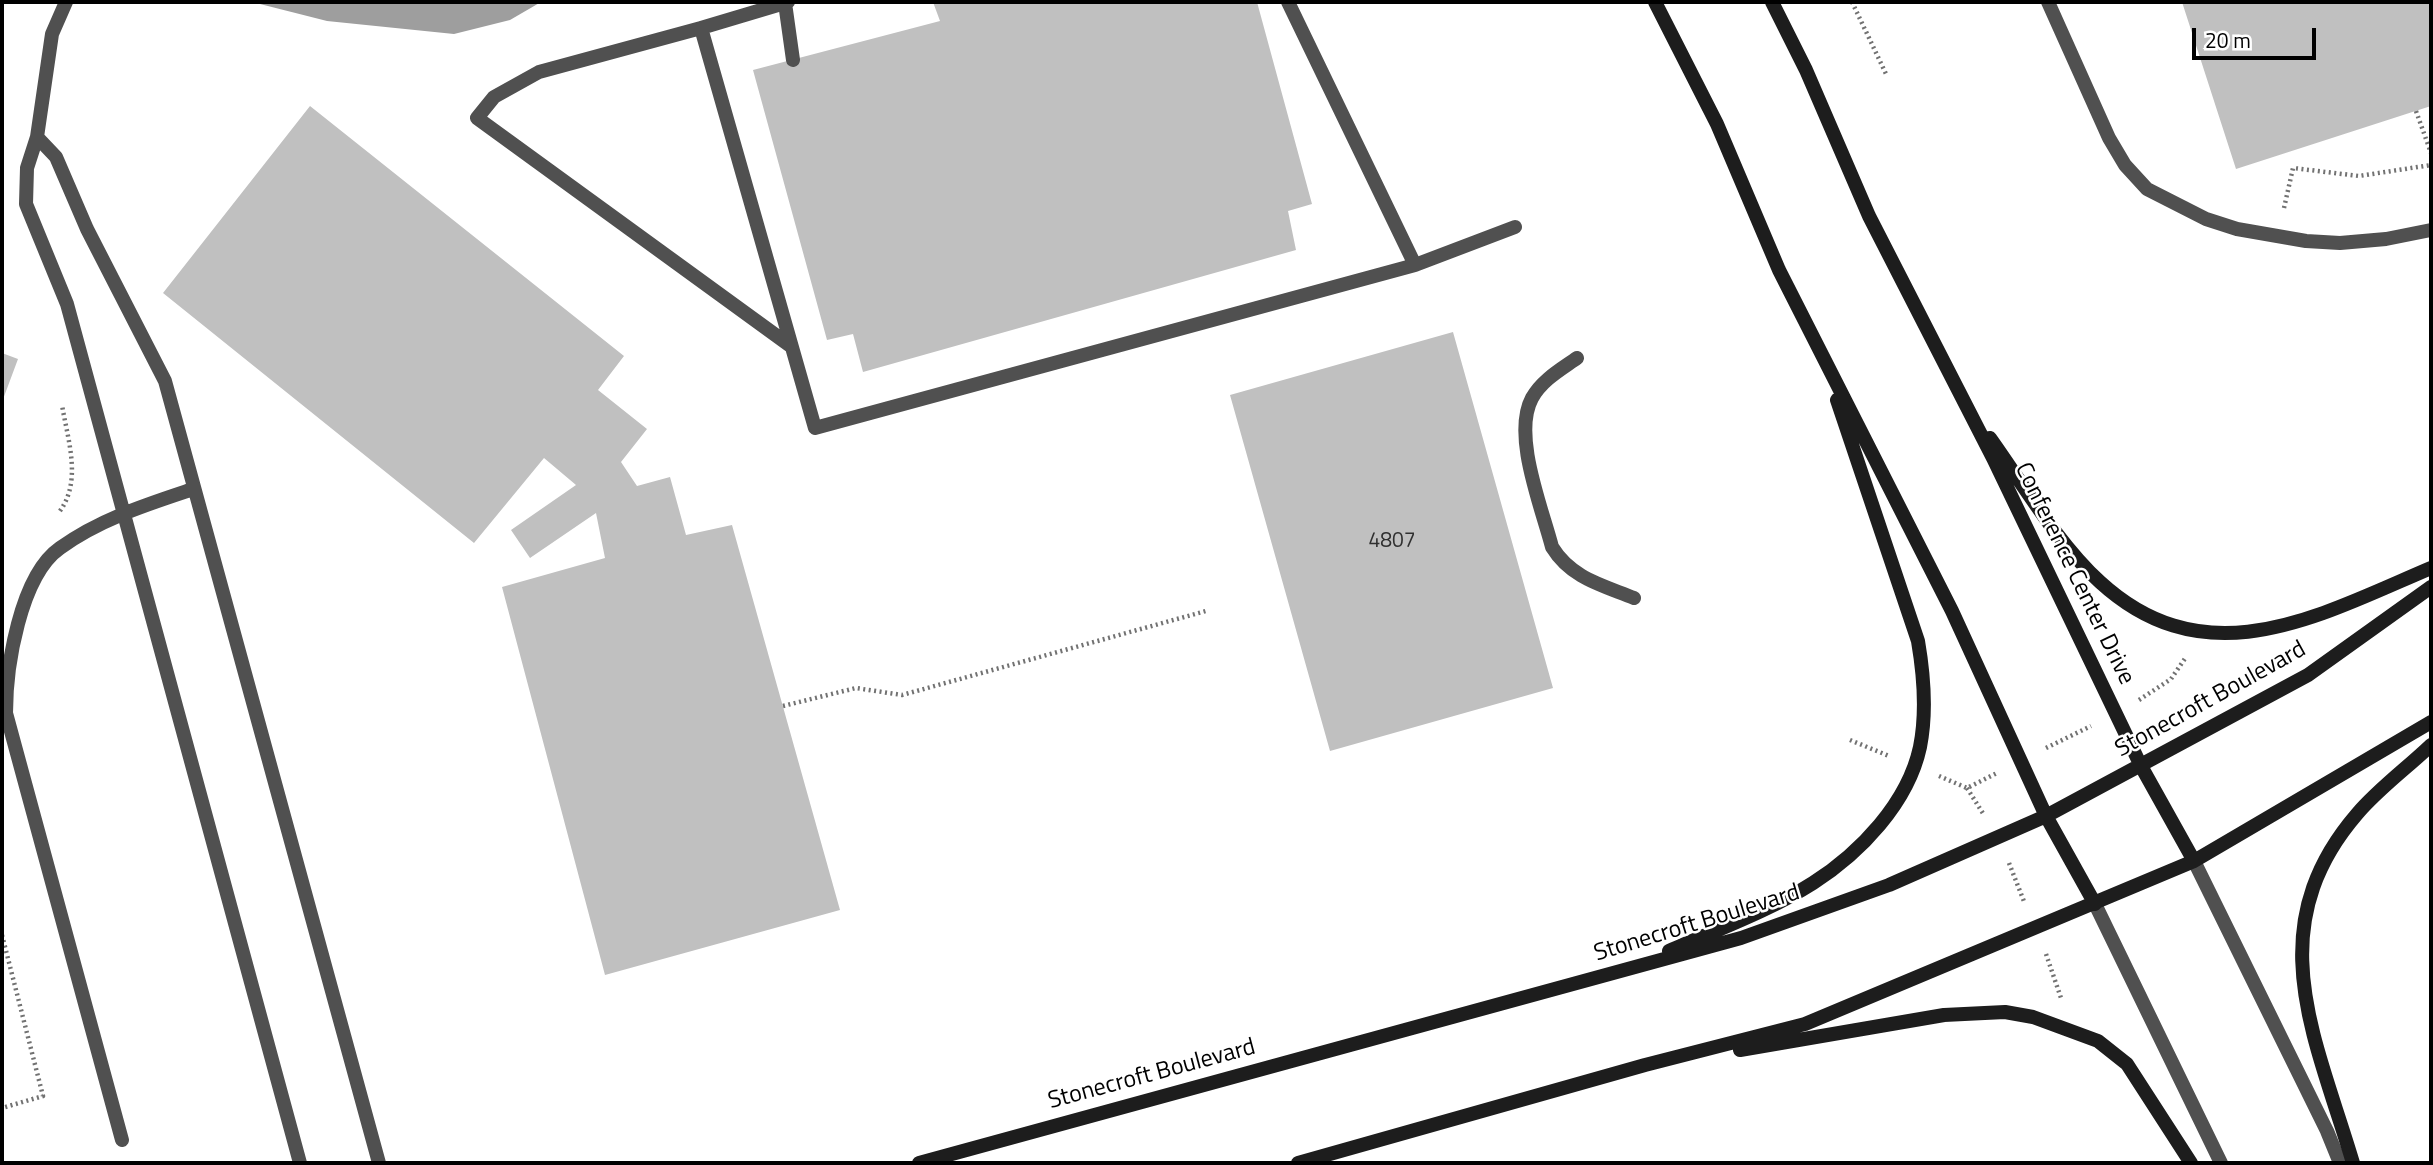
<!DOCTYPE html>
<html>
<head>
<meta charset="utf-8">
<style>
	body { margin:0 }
	#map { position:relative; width:2433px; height:1165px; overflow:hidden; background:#fff; font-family:"Titillium Web",sans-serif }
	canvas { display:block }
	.frame { position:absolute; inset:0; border:4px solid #000; pointer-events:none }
	.scale { position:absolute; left:2192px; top:28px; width:124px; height:32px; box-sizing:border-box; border:4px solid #000; border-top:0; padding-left:9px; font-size:21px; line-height:24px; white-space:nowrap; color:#000; -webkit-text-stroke:5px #fff; paint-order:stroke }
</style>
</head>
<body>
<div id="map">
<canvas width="2433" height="1165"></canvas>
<div class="frame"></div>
<div class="scale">20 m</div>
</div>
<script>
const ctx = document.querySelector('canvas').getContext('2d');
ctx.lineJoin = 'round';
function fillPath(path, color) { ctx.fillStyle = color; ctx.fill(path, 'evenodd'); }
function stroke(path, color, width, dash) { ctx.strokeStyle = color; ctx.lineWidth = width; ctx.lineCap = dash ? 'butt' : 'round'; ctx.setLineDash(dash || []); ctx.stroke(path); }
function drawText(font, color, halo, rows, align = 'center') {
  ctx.font = font + ' "Titillium Web",sans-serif'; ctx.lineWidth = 5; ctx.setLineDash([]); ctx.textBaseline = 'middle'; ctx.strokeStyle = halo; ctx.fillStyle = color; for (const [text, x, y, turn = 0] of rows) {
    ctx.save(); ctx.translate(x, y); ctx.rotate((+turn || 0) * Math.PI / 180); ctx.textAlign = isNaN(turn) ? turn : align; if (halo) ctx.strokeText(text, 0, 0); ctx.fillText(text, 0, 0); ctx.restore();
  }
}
const water = new Path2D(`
	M 261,2 L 541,2 L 510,20 L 454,34 L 327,21 L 260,4 Z`);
const building = new Path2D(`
	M 933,2 L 1257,2 L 1312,204 L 1288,211 L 1296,250 L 863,372 L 853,334 L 827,340 L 753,70 L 940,21 Z
	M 2182,2 L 2431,2 L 2431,106 L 2236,169 Z
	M 310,106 L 624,356 L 598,390 L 647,429 L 621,462 L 637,486 L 670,477 L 686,535 L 732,525 L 840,910 L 605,975 L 502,587 L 605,558 L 596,513 L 530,558 L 511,530 L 576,485 L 544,458 L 474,543 L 163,293 Z
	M 1453,332 L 1553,688 L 1330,751 L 1230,395 Z
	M 2,353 L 18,359 L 2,402 Z`);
const path = new Path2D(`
	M 1852,2 L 1887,76
	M 2416,111 L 2431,153
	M 2284,208 L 2293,168 L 2359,176 L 2431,165
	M 60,511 C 82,480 68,441 62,405
	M 2139,700 L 2171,679 L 2186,657
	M 783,706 L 856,688 L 902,695 L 1206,611
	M 1850,740 L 1889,756
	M 2046,748 L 2091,726
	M 1939,776 L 1967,788 L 1997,773
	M 1967,788 L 1984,815
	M 2009,863 L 2025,904
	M 2,935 L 43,1096 L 2,1108
	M 2046,954 L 2061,998`);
const lane = new Path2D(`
	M 66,2 L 52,34 L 37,137 L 27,168 L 26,204 L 67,304 L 300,1163
	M 788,2 L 701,28 L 815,428 L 1415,265 L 1288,2
	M 2048,2 L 2109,138 L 2125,165 L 2147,189 L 2206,219 L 2237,229 L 2306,241 L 2340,243 L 2386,239 L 2431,230
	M 785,3 L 793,60
	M 701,28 L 539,72 L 494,97 L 477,118 L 792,347
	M 37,137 L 56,157 L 87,229 L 165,381 L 379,1163
	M 1415,265 L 1515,227
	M 1577,358 C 1560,370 1542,380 1532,398 C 1512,435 1542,508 1552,547 C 1571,578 1602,585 1634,598
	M 122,1140 L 6,713 C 6,667 20,576 60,548 C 100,519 148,504 193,489`);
const street = new Path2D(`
	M 2194,861 L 2327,1131 L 2340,1163
	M 2095,904 L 2221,1163`);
const secondary = new Path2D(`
	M 1655,2 L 1717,124 L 1779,270 L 1952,611 L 2046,816 L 2095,904
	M 1772,2 L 1806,70 L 1869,216 L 1993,458 L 2141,766 L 2194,861
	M 1990,438 C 2023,484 2058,544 2100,582 C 2207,680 2320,615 2431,568
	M 1669,951 C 1716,930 1769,911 1813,883 C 1860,853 1908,803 1920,747 C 1927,712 1924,676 1918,641 L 1837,400
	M 1740,1050 L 1944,1015 L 2005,1012 L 2033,1017 L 2098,1041 L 2127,1064 L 2191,1163
	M 919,1163 L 1741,938 L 1889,885 L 2046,816 L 2308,675 L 2431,587
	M 1298,1163 L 1645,1065 L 1805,1024 L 2194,861 L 2431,722
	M 2353,1163 C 2316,1038 2258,929 2357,814 C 2378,789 2407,768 2431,745`);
const numberNames = [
	["4807",1392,542]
];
const streetNames = [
	["Conference Center Drive",2074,574,64],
	["Stonecroft Boulevard",2211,700,-29],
	["Stonecroft Boulevard",1697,924,-17],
	["Stonecroft Boulevard",1152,1075,-15]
];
fillPath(water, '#9e9e9e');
fillPath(building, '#c0c0c0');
stroke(path, '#727272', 4.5, [2, 3.5]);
stroke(lane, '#505050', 14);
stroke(street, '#505050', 14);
stroke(secondary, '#1d1d1d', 14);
drawText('21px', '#303030', null, numberNames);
drawText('24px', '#000', '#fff', streetNames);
</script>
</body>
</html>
